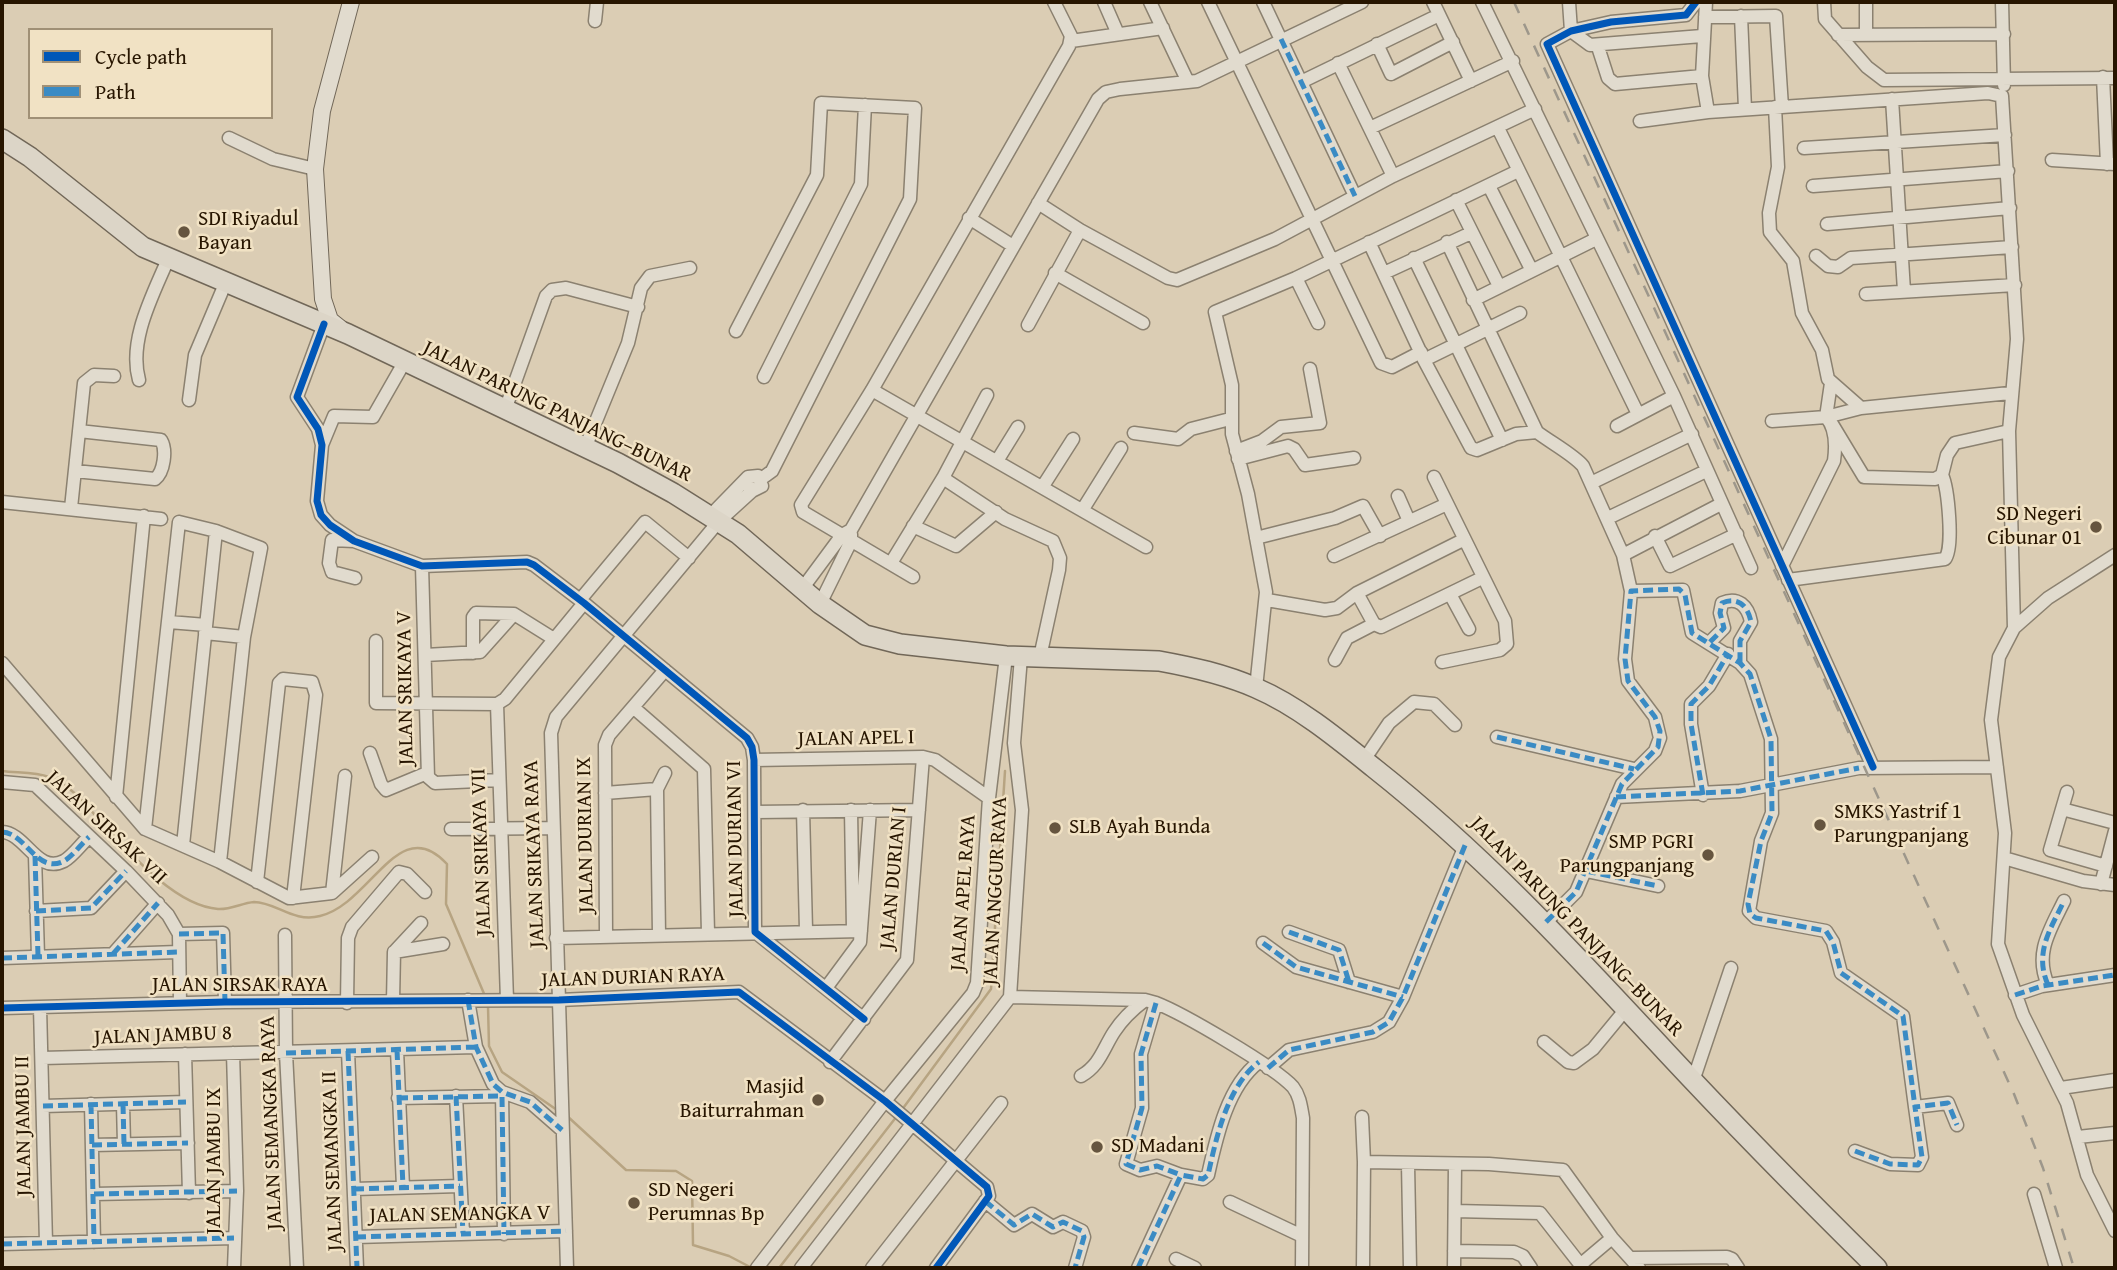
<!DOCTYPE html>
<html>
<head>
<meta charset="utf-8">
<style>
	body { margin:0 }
	#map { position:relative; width:2117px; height:1270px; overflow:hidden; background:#dbcdb4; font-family:"Gentium Book Plus",serif }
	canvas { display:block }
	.frame { position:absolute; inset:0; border:4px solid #271500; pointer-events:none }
	.legend { position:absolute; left:28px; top:28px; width:245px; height:91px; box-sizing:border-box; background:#f1e2c4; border:2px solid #a09076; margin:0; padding:9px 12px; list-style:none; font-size:21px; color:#271500 }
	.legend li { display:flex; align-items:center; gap:14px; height:35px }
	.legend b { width:35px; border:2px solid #a09076 }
</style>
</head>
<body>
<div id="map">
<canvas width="2117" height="1270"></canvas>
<div class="frame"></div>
<ul class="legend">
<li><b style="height:9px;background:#0057b8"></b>Cycle path</li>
<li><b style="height:9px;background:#3a8bc4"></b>Path</li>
</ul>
</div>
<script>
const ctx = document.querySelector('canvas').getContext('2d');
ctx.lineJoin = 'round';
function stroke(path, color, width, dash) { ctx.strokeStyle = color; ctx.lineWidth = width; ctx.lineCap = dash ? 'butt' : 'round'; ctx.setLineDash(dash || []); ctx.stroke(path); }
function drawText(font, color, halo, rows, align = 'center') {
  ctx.font = font + ' "Gentium Book Plus",serif'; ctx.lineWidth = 5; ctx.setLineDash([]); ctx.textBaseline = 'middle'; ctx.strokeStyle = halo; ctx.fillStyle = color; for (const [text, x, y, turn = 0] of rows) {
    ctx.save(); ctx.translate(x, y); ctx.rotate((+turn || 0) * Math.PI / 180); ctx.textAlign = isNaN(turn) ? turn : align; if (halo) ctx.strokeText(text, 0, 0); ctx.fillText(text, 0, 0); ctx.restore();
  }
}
const stream = new Path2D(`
	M 2,771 C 16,773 35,772 49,777 C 71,785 86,805 101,822 C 129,852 175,906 218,909 C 230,910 242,903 254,902 C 276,902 293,923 320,916 C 371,904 399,811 447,864 L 446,904 L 485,996
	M 488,1006 L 489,1046 L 502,1072 L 557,1110
	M 901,1111 L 991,989 L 1005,771
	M 566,1115 L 626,1170 L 676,1171 L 692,1181 L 693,1245 L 729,1256 L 752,1268
	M 779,1268 L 897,1116`);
const street = new Path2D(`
	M 1104,2 L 1118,34
	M 1150,2 L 1188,82
	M 1208,2 L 1381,363 L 1392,367 L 1421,352
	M 1263,2 L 1355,196
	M 1433,2 L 1471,81
	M 1482,2 L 1674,396 L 1751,568
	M 1569,2 L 1571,31 L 1590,45 L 1702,36
	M 1696,2 L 1686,15 L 1611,22 L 1571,31 L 1547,44 L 1873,767
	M 1706,2 L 1702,76 L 1708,112
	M 1824,2 L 1825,19 L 1867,67 L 1884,80 L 2115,78
	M 1866,2 L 1866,35
	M 2002,2 L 2004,85
	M 1741,16 L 1745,109
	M 1705,17 L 1776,16 L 1782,107
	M 595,21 L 597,2
	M 1838,35 L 2004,34
	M 1071,41 L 1163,28
	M 1377,44 L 1391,74 L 1453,42
	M 1598,47 L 1608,78 L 1615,84 L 1702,76
	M 1338,63 L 1393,176
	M 2103,77 L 2107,164
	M 1301,82 L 1439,15
	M 1892,99 L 1904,291
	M 1775,107 L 1778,167 L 1769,213 L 1770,232 L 1793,261 L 1802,313 L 1822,350 L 1828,379 L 1861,408
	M 1640,121 L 1708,112 L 1988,93 L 2002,96 L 2017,339 L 2009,431 L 2014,628
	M 1370,128 L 1513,61
	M 1498,128 L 1638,414
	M 229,138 L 273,159 L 315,169
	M 1804,148 L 2005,135
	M 2052,160 L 2115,164
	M 1489,186 L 1531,269
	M 1813,186 L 2008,171
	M 1456,200 L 1499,286
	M 1038,203 L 1080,230 L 1168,278 L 1177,280 L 1275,239 L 1393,176 L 1535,109
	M 969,218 L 1013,246
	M 1827,224 L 2010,208
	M 1369,242 L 1424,360 L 1471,448 L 1477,450 L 1516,434 L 1537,432 C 1550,442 1574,455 1583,466 L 1623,555 L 1631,591 L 1625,659 L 1628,681 L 1655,717 L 1660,738 L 1655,751 L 1622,784 L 1576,892 L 1546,922
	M 1447,242 L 1537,432
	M 1816,256 L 1828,266 L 1838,267 L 1851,258 L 2012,247
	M 1414,258 L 1502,440
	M 1055,273 L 1143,323
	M 1384,273 L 1471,233
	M 1296,278 L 1318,323
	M 1866,294 L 2015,285
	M 1473,300 L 1596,239
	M 324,324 L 297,397 L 318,429 L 322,445 L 317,501 L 321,515 L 330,525 L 354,541 L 422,566 L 527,562 L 534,565 L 584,603 L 747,738 L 752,747 L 754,760 L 755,932 L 864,1019
	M 1028,325 L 1080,230
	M 736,331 L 817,175 L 821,103 L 915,108 L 910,199 L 772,471 L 761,479
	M 1424,360 L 1520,313
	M 764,377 L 861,184 L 865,105
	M 139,380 C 128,340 153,295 168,259
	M 872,390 L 1146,547
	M 189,400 L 195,355 L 225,284
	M 505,410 L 546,296 L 552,290 L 566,288 L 638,307
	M 1772,421 L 1826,417 L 1861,408 L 2010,393
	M 1832,424 L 1864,477 L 1935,479 L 1942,475 L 1947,455 L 1955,443 L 2009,431
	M 1617,426 L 1674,396
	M 1134,433 L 1178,439 L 1191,429 L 1230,419
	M 322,445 L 334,416 L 373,417 L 405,361
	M 585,448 L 628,343 L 641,288 L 650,276 L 690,268
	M 1236,451 L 1262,441 L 1281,427 L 1320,423 L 1310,369
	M 1238,459 L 1288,446 L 1294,449 L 1305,465 L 1354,458
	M 997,461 L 1018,427
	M 75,471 L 155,479 C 164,472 167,450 161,440 L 79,431
	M 1434,477 L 1505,621 L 1507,644 L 1500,650 L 1442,662
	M 943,478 L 1005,519 L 1053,541 L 1060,558 L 1059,570 L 1040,657
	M 1591,483 L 1692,434
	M 1043,486 L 1073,439
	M 1398,496 L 1409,521
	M 2,502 L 161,519
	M 71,508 L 84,383 L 94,375 L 114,376
	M 1083,509 L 1121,448
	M 710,516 L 748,477 L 758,476 L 762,486 L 752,491 L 746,482
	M 1608,518 L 1706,471
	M 913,526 L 956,546 L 996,512
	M 1655,536 L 1670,566 L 1737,534
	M 1256,538 L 1335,518 L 1363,506 L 1380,536
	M 354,541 L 332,540 L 329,563 L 332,572 L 355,578
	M 1623,555 L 1721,504
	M 2115,555 L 2048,598 L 2014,628 L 1999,657 L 1991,720 L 2005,833 L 1998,944 L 2023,1015 L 2067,1103 L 2087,1175 L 2115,1231
	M 1334,556 L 1447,504
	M 891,563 L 943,478 L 987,395
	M 422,566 L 428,777 L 435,783 L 499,780
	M 1782,566 L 1834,461 C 1836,446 1836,428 1826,417 L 1831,383
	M 913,577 L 803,512 L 801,505 L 872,390 L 1069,46 L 1071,36 L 1054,2
	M 1788,580 L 1945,559 C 1954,547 1948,488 1942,475
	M 802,589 L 842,535 L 851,530 L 1098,99 L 1106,92 L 1120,89 L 1197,81 L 1362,2
	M 1631,591 L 1683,590 L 1692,633 L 1740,663 L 1750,674 L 1771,739 L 1772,813 L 1761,841 L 1749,911 L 1756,918 L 1826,931 L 1833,942 L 1841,973 L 1903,1016 L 1915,1107
	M 1357,593 L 1374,624 L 1381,627 L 1482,578
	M 1450,594 L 1469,629
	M 580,600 L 645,522 L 689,558
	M 1267,600 L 1325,610 L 1337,608 L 1357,593 L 1463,540
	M 820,604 L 851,541 L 851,534
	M 169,622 L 206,625
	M 205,633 L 244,637
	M 376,641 L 376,703 L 497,704 L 505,699 L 584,603
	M 1710,642 L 1724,628 L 1720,613 L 1722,603 C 1738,596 1748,606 1751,622 L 1740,641 L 1740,663
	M 473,653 L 473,617 L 476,613 L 514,614 L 554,639
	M 425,655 L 480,652 L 514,614
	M 1335,660 L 1347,638 L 1374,624
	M 2,663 L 145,829 L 220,862 L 289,898 L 332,893 L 372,857
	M 1256,688 L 1266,592 L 1248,494 L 1232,434 L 1232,385 L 1215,312 L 1296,278 L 1518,171
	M 497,704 L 507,1000
	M 634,708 L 704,769 L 708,933
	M 1497,737 L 1634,769
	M 370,753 L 381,784 L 386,790 L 427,773
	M 754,760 L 923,757 L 935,760 L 989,798
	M 1364,760 L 1389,723 L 1414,702 L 1434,704 L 1455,725
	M 2,782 L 35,785 L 126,871 L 168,915 L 179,934 L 180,1003
	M 657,789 L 659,935
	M 2067,792 L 2050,850 L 2106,866
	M 605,793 L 657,789 L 665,773
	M 1703,795 L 1691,724 L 1691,704 L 1709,686 L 1728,654
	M 116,797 L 144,516
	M 1616,797 L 1740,791 L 1859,768 L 1997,767
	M 2062,809 L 2115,823
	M 803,810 L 806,930
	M 851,810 L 853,930
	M 756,812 L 919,810
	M 145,829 L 179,522 L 216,531 L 261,548 L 244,637 L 220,862
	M 451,829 L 552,828
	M 2,832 C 26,833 37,875 64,861 C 73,856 81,844 89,837
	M 183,845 L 216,531
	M 35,856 L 38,956
	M 2004,858 L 2083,881 L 2115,885
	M 1586,871 L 1658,886
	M 257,882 L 279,683 L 283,679 L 312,682 L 316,695 L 293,898
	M 2101,884 L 2115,831
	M 332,893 L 345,776
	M 36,911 L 91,908 L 126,871
	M 1289,932 L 1339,950 L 1349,982
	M 179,934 L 223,933 L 225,1002
	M 285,935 L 286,1053 L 297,1268
	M 606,937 L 605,745 L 609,735 L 665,670
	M 556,938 L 861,931
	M 1263,943 L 1296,967 L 1403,997
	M 394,952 L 421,923
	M 113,954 L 158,903
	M 2,958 L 178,952
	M 2048,985 C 2034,953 2050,930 2064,901
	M 826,988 L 860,942 L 870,810
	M 2015,995 L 2042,986 L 2115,975
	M 1010,997 L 1145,1000 L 1156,1003 C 1182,1013 1275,1067 1293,1087 C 1300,1096 1301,1107 1303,1118 L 1302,1268
	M 468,1000 L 476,1047 L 493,1084 L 502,1092 L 530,1102 L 562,1130
	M 393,1001 L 394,952 L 443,944
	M 347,1003 L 348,938 L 352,927 L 399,872 L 407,874 L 425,892
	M 1156,1003 L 1141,1054 L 1142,1108 L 1126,1164 L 1140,1170 L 1157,1166 L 1181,1175
	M 40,1007 L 46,1243
	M 2,1008 L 225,1002 L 559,1000 L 739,992 L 885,1101 L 987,1187 L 989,1196 L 936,1268
	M 1544,1042 L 1568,1062 L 1574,1063 L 1593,1049 L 1626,1009
	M 397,1050 L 403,1187
	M 348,1051 L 357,1268
	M 233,1053 L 237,1191 L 234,1268
	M 185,1054 L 189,1193
	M 42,1058 L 476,1047
	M 830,1062 L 907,960 L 923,757
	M 1268,1068 L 1289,1050 L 1373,1032 L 1389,1022 L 1403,997 L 1466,843
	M 1081,1076 C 1100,1065 1103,1049 1114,1032 C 1123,1018 1133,1009 1145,1000
	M 1693,1081 L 1731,968
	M 2061,1088 L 2115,1080
	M 502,1092 L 504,1234
	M 456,1096 L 463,1233
	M 398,1098 L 502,1096
	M 91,1104 L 94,1242
	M 123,1104 L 124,1144
	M 43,1106 L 186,1102
	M 1362,1117 L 1364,1162
	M 2078,1137 L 2115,1133
	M 92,1145 L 188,1143
	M 1855,1151 L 1890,1164 L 1918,1165 L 1922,1157 L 1915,1107 L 1948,1103 L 1957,1125
	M 1408,1164 L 1410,1268
	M 354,1189 L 460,1186
	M 94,1194 L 237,1191
	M 2034,1194 L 2056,1268
	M 985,1201 L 1014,1225 L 1032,1214 L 1053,1227 L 1063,1222 L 1082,1231 L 1084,1237 L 1075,1268
	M 1230,1202 L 1302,1236
	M 1455,1211 L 1540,1213 L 1583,1268
	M 356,1237 L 566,1231
	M 2,1244 L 234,1238
	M 1454,1251 L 1514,1252 L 1523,1256 L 1531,1268
	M 1632,1258 L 1727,1257 L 1732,1259 L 1738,1268
	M 1176,1259 L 1195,1268
	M 1580,1265 L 1612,1238
	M 567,1268 L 551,733 L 556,717 L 719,521 L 752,491
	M 757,1268 L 885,1101 L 973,993 L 977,983 L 989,798 L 1006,656
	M 801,1268 L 1010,997 L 1022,810 L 1014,743 L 1021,657
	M 872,1268 L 1001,1103
	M 1138,1268 L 1181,1175 L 1203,1179 L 1208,1175 C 1216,1139 1227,1086 1259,1062
	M 1363,1268 L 1364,1162 L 1489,1164 L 1563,1170 L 1612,1238 L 1639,1268
	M 1454,1268 L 1455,1165`);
const secondary = new Path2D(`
	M 340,328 L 330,320 L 323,299 L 315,169 L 322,111 L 351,2`);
const primary = new Path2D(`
	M 2,139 L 30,157 L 143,247 L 348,334 L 618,463 L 673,493 L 738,534 L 820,604 L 865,635 L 900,644 L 1006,656 L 1159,661 C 1192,667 1224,674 1256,688 C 1298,706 1338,739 1374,768 C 1484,855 1571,950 1666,1052 C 1735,1126 1805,1197 1877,1268`);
const rail = new Path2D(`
	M 1514,2 L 2014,1094 L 2043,1168 L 2074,1268`);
const quiet = new Path2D(`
	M 1281,39 L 1355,196
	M 1710,642 L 1724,628 L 1720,613 L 1722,603 C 1738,596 1748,606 1751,622 L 1740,641 L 1740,663
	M 1497,737 L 1634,769
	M 1703,795 L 1691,724 L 1691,704 L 1709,686 L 1728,654
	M 1616,797 L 1740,791 L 1859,768
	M 2,832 C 26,833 37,875 64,861 C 73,856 81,844 89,837
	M 35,856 L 38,956
	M 1586,871 L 1658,886
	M 36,911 L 91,908 L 126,871
	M 1546,922 L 1576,892 L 1622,784 L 1658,747 L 1660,731 L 1655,717 L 1628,681 L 1625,659 L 1631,591 L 1679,589 L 1685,595 L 1692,633 L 1740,663 L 1750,674 L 1771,739 L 1772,813 L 1761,841 L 1748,904 L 1750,914 L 1756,918 L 1826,931 L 1833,942 L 1841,973 L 1903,1016 L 1915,1107
	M 1289,932 L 1339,950 L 1349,982
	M 179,934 L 223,933 L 225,1002
	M 1263,943 L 1296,967 L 1403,997
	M 113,954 L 158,903
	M 2,958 L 178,952
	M 2048,985 C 2034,953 2050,930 2064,901
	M 2015,995 L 2042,986 L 2115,975
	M 468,1000 L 476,1047 L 493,1084 L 502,1092 L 530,1102 L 562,1130
	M 1156,1003 L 1141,1054 L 1142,1108 L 1126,1164 L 1140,1170 L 1157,1166 L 1181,1175
	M 397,1050 L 403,1187
	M 348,1051 L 357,1268
	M 286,1053 L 476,1047
	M 1268,1068 L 1289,1050 L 1373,1032 L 1389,1022 L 1403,997 L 1466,843
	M 456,1096 L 463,1233
	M 398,1098 L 502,1096 L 504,1234
	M 91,1104 L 94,1242
	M 123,1104 L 124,1144
	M 43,1106 L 186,1102
	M 92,1145 L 188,1143
	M 1855,1151 L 1890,1164 L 1918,1165 L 1922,1157 L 1915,1107 L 1948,1103 L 1957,1125
	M 354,1189 L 460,1186
	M 94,1194 L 237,1191
	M 985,1201 L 1014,1225 L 1032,1214 L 1053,1227 L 1063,1222 L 1082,1231 L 1084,1237 L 1075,1268
	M 356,1237 L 566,1231
	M 2,1244 L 234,1238
	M 1138,1268 L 1181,1175 L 1203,1179 L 1208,1175 C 1216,1139 1227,1086 1259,1062`);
const cycleway = new Path2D(`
	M 1696,2 L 1686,15 L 1611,22 L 1571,31 L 1547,44 L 1873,767
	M 324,324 L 297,397 L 318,429 L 322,445 L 317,501 L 321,515 L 330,525 L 354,541 L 422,566 L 527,562 L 534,565 L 584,603 L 747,738 L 752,747 L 754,760 L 755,932 L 864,1019
	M 2,1008 L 225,1002 L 559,1000 L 739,992 L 885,1101 L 987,1187 L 989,1196 L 936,1268`);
const markers = [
	[184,232,7,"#66553f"],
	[2096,527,7,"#66553f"],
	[1820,825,7,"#66553f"],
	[1055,828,7,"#66553f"],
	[1708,855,7,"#66553f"],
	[818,1100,7,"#66553f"],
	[1097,1147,7,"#66553f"],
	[634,1203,7,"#66553f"]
];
const poiNames = [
	["SDI Riyadul",198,220],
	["Bayan",198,244],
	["SD Negeri",2082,515,"right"],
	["Cibunar 01",2082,539,"right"],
	["SMKS Yastrif 1",1834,813],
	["Parungpanjang",1834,837],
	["SLB Ayah Bunda",1069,828],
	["SMP PGRI",1694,843,"right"],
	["Parungpanjang",1694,867,"right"],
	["Masjid",804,1088,"right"],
	["Baiturrahman",804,1112,"right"],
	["SD Madani",1111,1147],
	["SD Negeri",648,1191],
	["Perumnas Bp",648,1215]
];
const streetNames = [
	["JALAN PARUNG PANJANG–BUNAR",557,412,26],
	["JALAN SRIKAYA V",406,688,-91],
	["JALAN APEL I",856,739,-1],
	["JALAN SIRSAK VII",106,828,43],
	["JALAN DURIAN IX",586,835,-91],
	["JALAN DURIAN VI",736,839,-91],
	["JALAN SRIKAYA VII",482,852,-92],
	["JALAN SRIKAYA RAYA",535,854,-92],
	["JALAN DURIAN I",894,878,-85],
	["JALAN ANGGUR RAYA",996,891,-87],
	["JALAN APEL RAYA",964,893,-86],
	["JALAN PARUNG PANJANG–BUNAR",1576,927,46],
	["JALAN DURIAN RAYA",633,978,-2],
	["JALAN SIRSAK RAYA",240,986],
	["JALAN JAMBU 8",163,1036,-2],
	["JALAN SEMANGKA RAYA",272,1123,-92],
	["JALAN JAMBU II",24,1126,-91],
	["JALAN JAMBU IX",215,1161,-90],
	["JALAN SEMANGKA II",333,1161,-92],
	["JALAN SEMANGKA V",460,1215,-1]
];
stroke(stream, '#b7a482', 2.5);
stroke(street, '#8b8170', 15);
stroke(secondary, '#716758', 18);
stroke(primary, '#716758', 22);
stroke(street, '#e1dbce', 12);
stroke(secondary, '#e1dbce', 16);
stroke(primary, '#dcd5c7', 19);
stroke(rail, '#9d978b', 2.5, [12, 12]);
stroke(quiet, '#3a8bc4', 5, [10, 5]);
stroke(cycleway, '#0057b8', 7);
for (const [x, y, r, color] of markers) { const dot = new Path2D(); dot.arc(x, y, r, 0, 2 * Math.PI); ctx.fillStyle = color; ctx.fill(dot); stroke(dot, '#f1e2c4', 2.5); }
drawText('21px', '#271500', '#f1e2c4', poiNames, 'left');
drawText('21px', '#271500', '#f1e2c4', streetNames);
</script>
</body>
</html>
